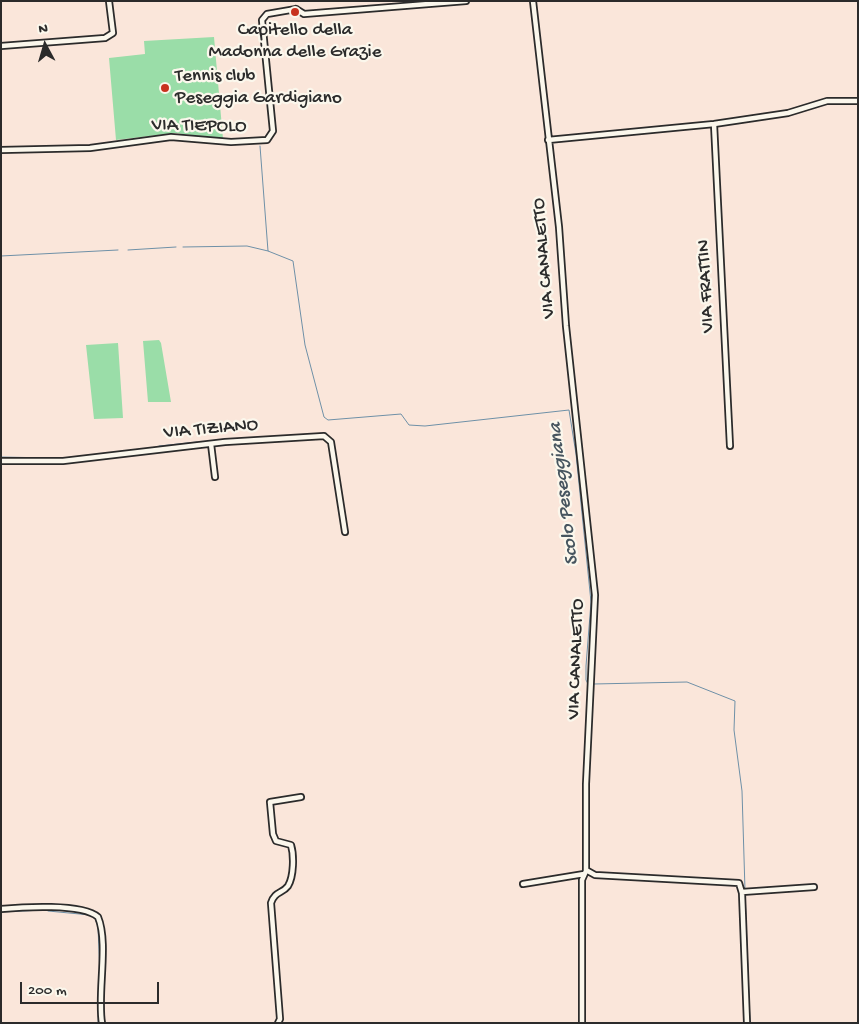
<!DOCTYPE html>
<html>
<head>
<meta charset="utf-8">
<style>
	body { margin:0 }
	#map { position:relative; width:859px; height:1024px; overflow:hidden; background:#fae6da; font-family:"Gochi Hand",sans-serif }
	canvas { display:block }
	.frame { position:absolute; inset:0; border:2px solid #2b2b2b; pointer-events:none }
	.north { position:absolute; left:20px; top:20px; width:50px; height:50px; -webkit-text-stroke:4px #fbf7ec; paint-order:stroke; rotate:354deg; font-size:14px; font-weight:700; line-height:20px; text-align:center; color:#2b2b2b }
	.north::after { content:''; display:block; margin:auto; width:18px; height:22px; background:#2b2b2b; clip-path:polygon(50% 0,100% 100%,50% 72%,0 100%) }
	.scale { position:absolute; left:20px; top:982px; width:139px; height:22px; box-sizing:border-box; border:2px solid #2b2b2b; border-top:0; padding-left:6px; font-size:15px; line-height:18px; white-space:nowrap; color:#2b2b2b; -webkit-text-stroke:4px #fbf7ec; paint-order:stroke }
</style>
</head>
<body>
<div id="map">
<canvas width="859" height="1024"></canvas>
<div class="frame"></div>
<div class="north">N</div>
<div class="scale">200 m</div>
</div>
<script>
const ctx = document.querySelector('canvas').getContext('2d');
ctx.lineJoin = 'round';
function fillPath(path, color) { ctx.fillStyle = color; ctx.fill(path, 'evenodd'); }
function stroke(path, color, width, dash) { ctx.strokeStyle = color; ctx.lineWidth = width; ctx.lineCap = dash ? 'butt' : 'round'; ctx.setLineDash(dash || []); ctx.stroke(path); }
function drawText(font, color, halo, rows, align = 'center') {
  ctx.font = font + ' "Gochi Hand",sans-serif'; ctx.lineWidth = 4.5; ctx.setLineDash([]); ctx.textBaseline = 'middle'; ctx.strokeStyle = halo; ctx.fillStyle = color; for (const [text, x, y, turn = 0] of rows) {
    ctx.save(); ctx.translate(x, y); ctx.rotate((+turn || 0) * Math.PI / 180); ctx.textAlign = isNaN(turn) ? turn : align; if (halo) ctx.strokeText(text, 0, 0); ctx.fillText(text, 0, 0); ctx.restore();
  }
}
const green = new Path2D(`
	M 214,37 L 223,139 L 175,133 L 116,140 L 109,58 L 145,54 L 144,41 Z
	M 159,340 L 161,343 L 171,402 L 148,402 L 143,341 Z
	M 118,343 L 123,418 L 94,419 L 86,345 Z`);
const stream = new Path2D(`
	M 260,146 L 268,251 L 293,261 L 305,345 L 324,417 L 328,420 L 401,414 L 409,425 L 425,426 L 569,410 L 576,454 L 591,602 L 586,666 L 586,680 L 588,684
	M 183,247 L 247,246 L 268,251
	M 128,250 L 176,247
	M 1,256 L 118,250
	M 236,439 L 326,433
	M 203,442 L 224,440
	M 159,446 L 197,442
	M 117,452 L 134,450
	M 1,457 L 50,458
	M 594,684 L 687,682 L 735,701 L 734,730 L 742,791 L 745,890
	M 745,894 L 750,1023
	M 48,911 L 90,915
	M 1,912 L 44,910
	M 95,918 L 98,927 L 100,976
	M 98,1023 L 99,1005`);
const street = new Path2D(`
	M 533,1 L 559,227 L 566,326 L 595,595 L 586,784 L 586,870 L 595,875 L 739,883 L 742,893 L 747,1023
	M 296,9 L 304,14 L 466,1
	M 1,46 L 105,38 L 113,33 L 109,1
	M 714,124 L 730,446
	M 548,140 L 714,124 L 788,113 L 827,101 L 858,101
	M 1,150 L 90,148 L 171,137 L 231,142 L 267,140 L 273,131 L 262,20 L 267,14 L 296,9
	M 211,444 L 215,477
	M 1,461 L 63,461 L 225,442 L 324,436 L 331,442 L 345,532
	M 523,884 L 584,874
	M 742,892 L 814,887
	M 1,909 C 22,907 82,903 98,917 C 109,943 97,994 102,1023
	M 278,1023 L 280,1019 L 271,903 C 275,891 282,894 288,886 C 294,876 294,855 291,845 L 276,841 L 273,834 L 270,802 L 301,797
	M 582,1023 L 582,880 L 586,871`);
const markers = [
	[295,12,5,"#c8321e"],
	[165,88,5,"#c8321e"]
];
const poiNames = [
	["Capitello della",295,31],
	["Madonna delle Grazie",295,53],
	["Tennis club",175,77,"left"],
	["Peseggia Gardigiano",175,99,"left"]
];
const streetNames = [
	["VIA TIEPOLO",199,127,1],
	["VIA CANALETTO",545,258,-95],
	["VIA FRATTIN",707,286,-93],
	["VIA TIZIANO",211,430,-5],
	["VIA CANALETTO",577,659,-88]
];
const waterNames = [
	["Scolo Peseggiana",565,494,-97]
];
fillPath(green, '#9adda8');
stroke(stream, '#6e90a7', 1);
stroke(street, '#2b2b2b', 8);
stroke(street, '#fbf7ec', 4.5);
for (const [x, y, r, color] of markers) { const dot = new Path2D(); dot.arc(x, y, r, 0, 2 * Math.PI); ctx.fillStyle = color; ctx.fill(dot); stroke(dot, '#fbf7ec', 2); }
drawText('19px', '#2b2b2b', '#fbf7ec', poiNames);
drawText('19px', '#2b2b2b', '#fbf7ec', streetNames);
drawText('italic 20px', '#47555f', '#fbf7ec', waterNames);
</script>
</body>
</html>
